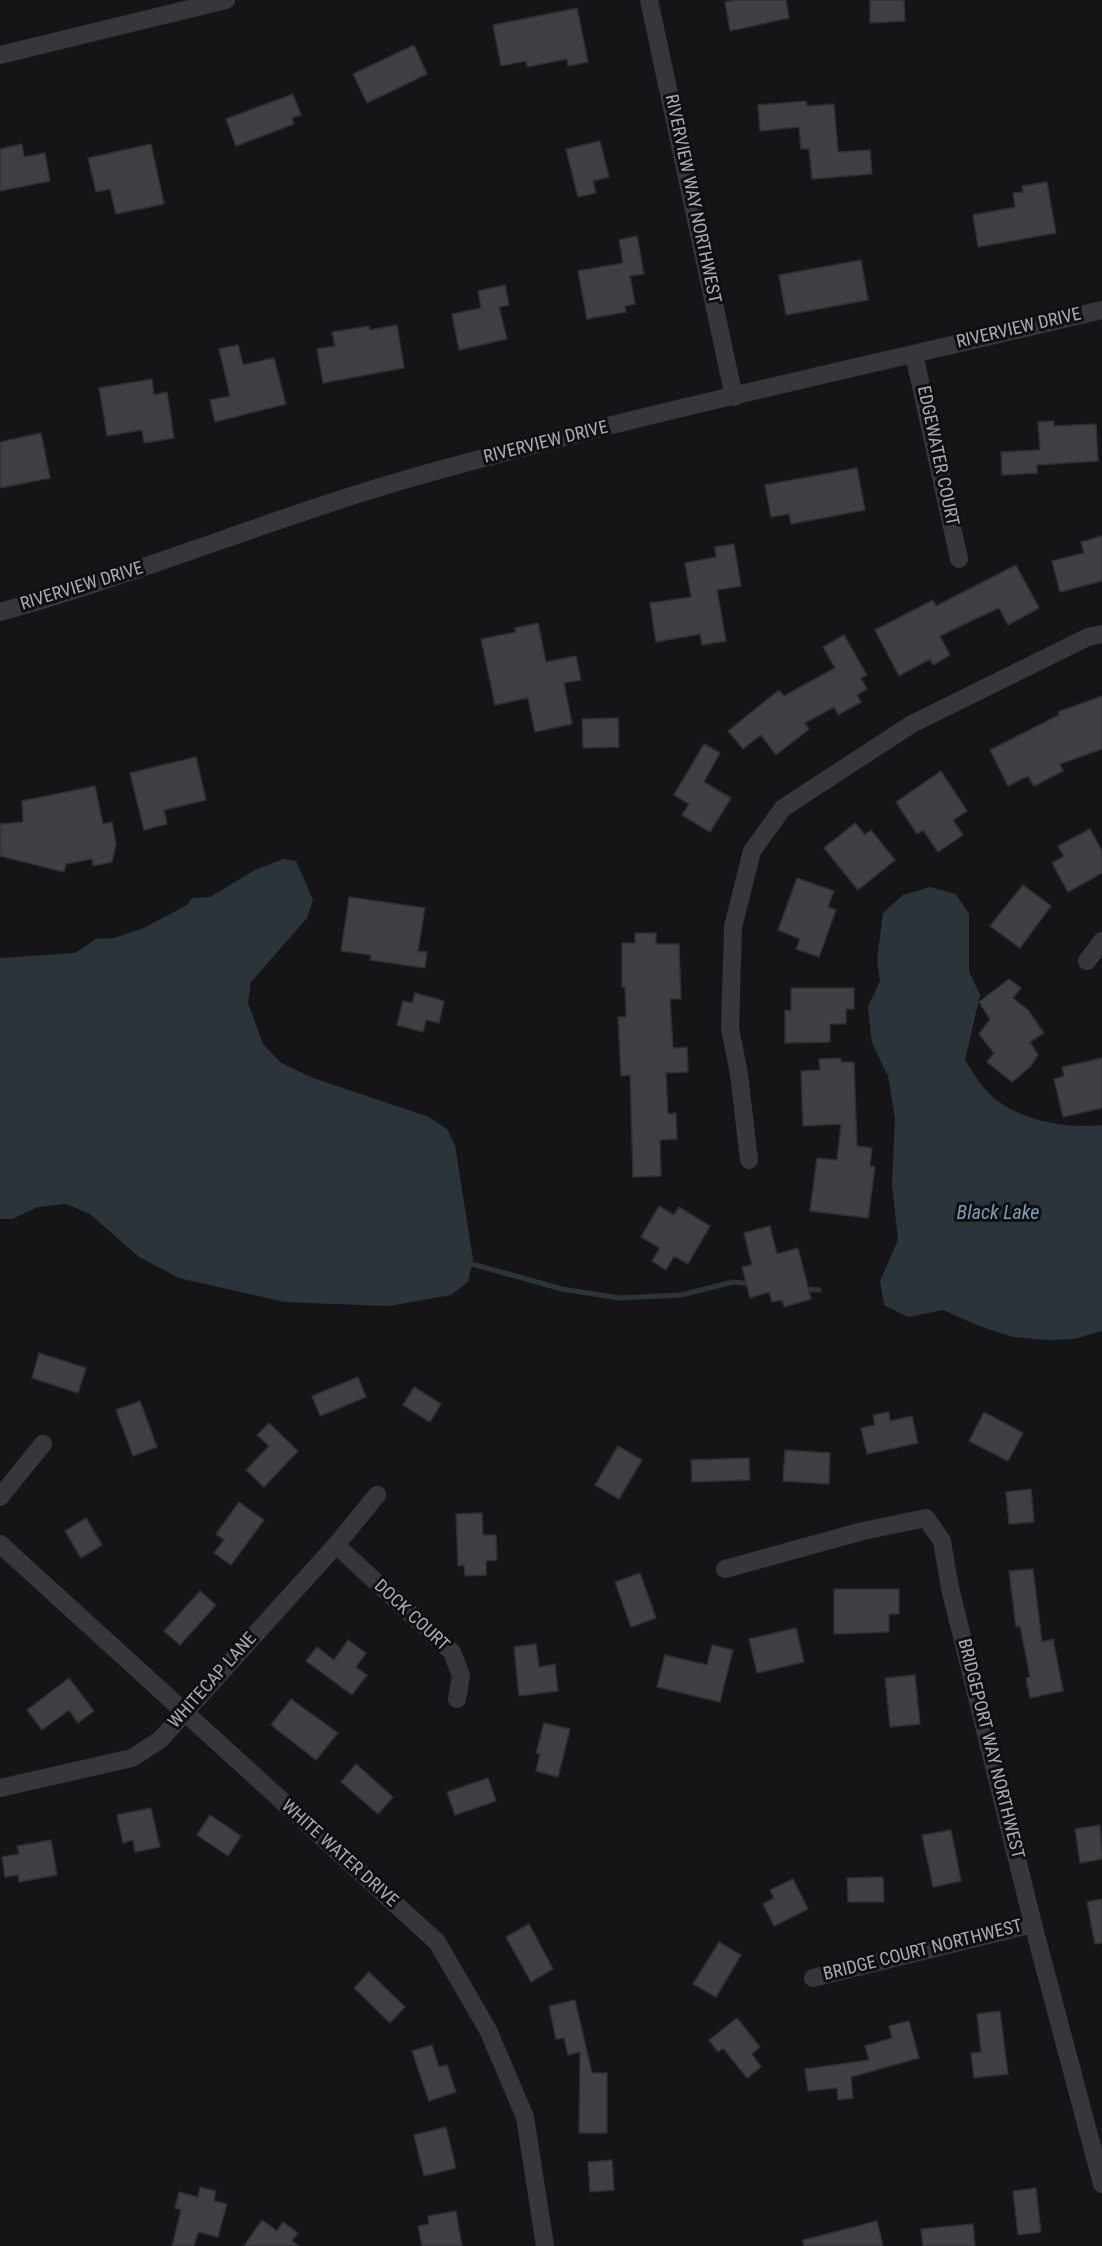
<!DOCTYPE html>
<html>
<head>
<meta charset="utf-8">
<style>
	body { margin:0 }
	canvas { display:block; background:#151517 }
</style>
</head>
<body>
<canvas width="1102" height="2246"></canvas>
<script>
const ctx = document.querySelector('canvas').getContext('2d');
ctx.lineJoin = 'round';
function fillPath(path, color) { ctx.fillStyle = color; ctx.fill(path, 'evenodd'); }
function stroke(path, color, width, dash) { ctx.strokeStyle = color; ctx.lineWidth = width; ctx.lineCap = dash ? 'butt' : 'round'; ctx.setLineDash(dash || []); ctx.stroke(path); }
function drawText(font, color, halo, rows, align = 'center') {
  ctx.font = font + ' "Roboto Condensed",sans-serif'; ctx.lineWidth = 6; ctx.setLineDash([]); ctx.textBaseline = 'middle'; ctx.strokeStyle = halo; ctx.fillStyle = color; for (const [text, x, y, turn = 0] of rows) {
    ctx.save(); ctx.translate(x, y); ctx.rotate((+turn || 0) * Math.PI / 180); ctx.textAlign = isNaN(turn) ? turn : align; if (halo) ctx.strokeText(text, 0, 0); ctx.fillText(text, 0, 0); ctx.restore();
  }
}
const water = new Path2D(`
	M 283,859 L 296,861 L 313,900 L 307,918 L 251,982 L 248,1003 L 263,1044 L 281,1063 L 313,1078 L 429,1117 L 447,1129 L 455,1145 L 473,1259 L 468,1282 L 451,1295 L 389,1306 L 284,1302 L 179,1278 L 139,1257 L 90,1214 L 66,1204 L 38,1207 L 12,1219 L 0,1219 L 0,958 L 75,953 L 96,939 L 114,938 L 144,928 L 187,905 L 192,898 L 210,897 L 255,870 Z
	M 930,887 L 956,894 L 969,914 L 969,971 L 980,995 L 965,1060 C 971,1069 977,1080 984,1088 C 1011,1120 1063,1129 1102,1125 L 1102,1331 L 1074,1339 L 1048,1340 L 1013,1337 L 979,1326 L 943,1310 L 908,1317 L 884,1305 L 880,1281 L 898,1240 L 892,1184 L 895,1119 L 888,1076 L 872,1043 L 868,1007 L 880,981 L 877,960 L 883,913 L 903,895 Z`);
const stream = new Path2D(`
	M 472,1264 L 562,1289 L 620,1298 L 681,1295 L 733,1282 L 751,1284
	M 803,1289 L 819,1290`);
const building = new Path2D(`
	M 736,0 L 786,0 L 789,18 L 730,31 L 725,2 Z
	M 870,0 L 904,0 L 905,21 L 870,23 Z
	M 577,8 L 588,62 L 568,66 L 567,59 L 527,67 L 526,61 L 501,66 L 493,25 Z
	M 414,45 L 427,74 L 367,103 L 353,74 Z
	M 293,94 L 301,115 L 292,118 L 294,124 L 236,146 L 226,119 Z
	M 806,101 L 807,106 L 834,104 L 838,152 L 870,150 L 872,174 L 812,179 L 809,149 L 801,149 L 799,127 L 760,131 L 758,105 Z
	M 600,141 L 609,177 L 593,181 L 596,193 L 578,197 L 566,149 Z
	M 22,144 L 24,157 L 45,153 L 50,181 L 0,191 L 0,149 Z
	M 151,144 L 164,204 L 116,214 L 110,189 L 96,192 L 88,158 Z
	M 1047,182 L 1056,233 L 978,247 L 973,215 L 1015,207 L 1013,193 L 1023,192 L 1022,186 Z
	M 637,236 L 644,274 L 630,276 L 635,304 L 625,306 L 626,312 L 587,319 L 578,271 L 623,263 L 619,240 Z
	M 861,260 L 868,300 L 786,315 L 779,275 Z
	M 505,285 L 509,305 L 499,307 L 507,339 L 459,350 L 452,314 L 481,308 L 478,291 Z
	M 397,325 L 404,368 L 323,383 L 317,349 L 335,346 L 332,332 L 369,326 L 370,330 Z
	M 238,345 L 243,365 L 274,358 L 286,404 L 215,422 L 210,400 L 230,396 L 219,349 Z
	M 152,379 L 154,395 L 167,392 L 174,438 L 144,443 L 142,430 L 107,436 L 99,388 Z
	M 1054,421 L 1054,426 L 1096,424 L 1098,461 L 1037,465 L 1037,473 L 1002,475 L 1001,452 L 1040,450 L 1038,422 Z
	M 41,433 L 50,478 L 0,488 L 0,442 Z
	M 857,468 L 865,510 L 791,524 L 789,514 L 771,517 L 765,485 Z
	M 1102,536 L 1102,581 L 1060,592 L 1052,561 L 1084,553 L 1081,542 Z
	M 734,544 L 741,586 L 717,590 L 726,641 L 702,645 L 700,634 L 656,642 L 650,603 L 691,597 L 685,563 L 716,557 L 715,547 Z
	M 1016,565 L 1039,608 L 1008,625 L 999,608 L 973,620 L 940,636 L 950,655 L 933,665 L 930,659 L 899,676 L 875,630 L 933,600 L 936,606 Z
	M 538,623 L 546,662 L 576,656 L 581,680 L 564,683 L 572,724 L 535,732 L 528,698 L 495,705 L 481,639 L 516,632 L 515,628 Z
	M 844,635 L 867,675 L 861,678 L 867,689 L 857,695 L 861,702 L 838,715 L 834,707 L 805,723 L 809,729 L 776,755 L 761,735 L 743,749 L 728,731 L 779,690 L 784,696 L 835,668 L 823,647 Z
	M 1102,696 L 1102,749 L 1060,764 L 1063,771 L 1034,786 L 1028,776 L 1008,786 L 990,750 L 1059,715 L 1058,712 Z
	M 618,718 L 619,747 L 583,748 L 582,719 Z
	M 704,744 L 720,753 L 704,782 L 731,798 L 710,832 L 682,815 L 689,804 L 674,795 Z
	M 196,757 L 206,800 L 164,810 L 167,824 L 144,830 L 130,773 Z
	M 941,771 L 967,811 L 953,820 L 963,835 L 938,852 L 923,830 L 917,834 L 896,802 Z
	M 95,786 L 103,824 L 112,822 L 116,844 L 112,862 L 93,866 L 92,859 L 66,864 L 64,872 L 0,856 L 0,824 L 23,822 L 22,801 Z
	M 855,823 L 865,835 L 871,830 L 895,860 L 858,890 L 824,848 Z
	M 1090,829 L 1102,851 L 1102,873 L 1068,892 L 1052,863 L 1064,856 L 1058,846 Z
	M 797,878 L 834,891 L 828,907 L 836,910 L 819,957 L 796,949 L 800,939 L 778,930 Z
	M 1023,885 L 1051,906 L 1020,948 L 990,926 Z
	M 349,897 L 425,908 L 418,951 L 427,952 L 425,968 L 370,960 L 371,955 L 341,951 Z
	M 635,933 L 656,933 L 656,944 L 679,944 L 681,999 L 670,999 L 673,1048 L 687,1047 L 688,1072 L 666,1073 L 668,1114 L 676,1113 L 677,1139 L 660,1140 L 661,1176 L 633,1177 L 630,1075 L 621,1076 L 618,1017 L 626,1017 L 625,987 L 622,987 L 622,943 L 635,943 Z
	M 1009,979 L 1021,988 L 1013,998 L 1028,1010 L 1044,1033 L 1030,1042 L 1038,1055 L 1031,1066 L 1012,1082 L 987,1062 L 994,1053 L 979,1034 L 990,1019 L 979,1002 Z
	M 791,988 L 854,988 L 854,1009 L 846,1009 L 846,1024 L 830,1024 L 830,1042 L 785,1043 L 785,1010 L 791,1011 Z
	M 415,993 L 444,1001 L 439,1023 L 426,1020 L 423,1032 L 397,1025 L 403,1001 L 412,1003 Z
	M 841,1058 L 841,1062 L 854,1062 L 857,1146 L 872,1148 L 870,1166 L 875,1167 L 868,1218 L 810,1211 L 817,1158 L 837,1160 L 841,1124 L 803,1126 L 801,1071 L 820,1070 L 819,1059 Z
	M 1102,1058 L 1102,1108 L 1063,1117 L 1054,1079 L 1064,1076 L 1062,1067 Z
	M 659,1206 L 674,1215 L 679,1207 L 710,1226 L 688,1264 L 674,1256 L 666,1270 L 652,1261 L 660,1248 L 641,1237 Z
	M 770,1226 L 777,1254 L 798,1248 L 811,1299 L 784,1307 L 782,1300 L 772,1302 L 769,1292 L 750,1298 L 742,1267 L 752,1265 L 744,1233 Z
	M 39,1353 L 86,1368 L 78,1393 L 32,1378 Z
	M 358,1377 L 366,1397 L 320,1416 L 312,1396 Z
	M 414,1387 L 441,1404 L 430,1422 L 403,1405 Z
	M 140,1401 L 157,1447 L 133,1456 L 116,1410 Z
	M 889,1412 L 890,1421 L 912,1416 L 918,1443 L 867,1454 L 861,1428 L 875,1425 L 873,1415 Z
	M 984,1412 L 1023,1433 L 1008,1461 L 969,1441 Z
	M 269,1423 L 298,1451 L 264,1487 L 246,1470 L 269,1446 L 257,1435 Z
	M 618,1446 L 642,1460 L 619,1499 L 595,1485 Z
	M 785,1450 L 830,1453 L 829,1484 L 783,1481 Z
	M 749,1458 L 750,1480 L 692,1482 L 691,1460 Z
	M 1031,1489 L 1034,1522 L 1009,1524 L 1006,1492 Z
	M 239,1502 L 264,1520 L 231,1565 L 214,1553 L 224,1540 L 216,1534 Z
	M 482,1513 L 483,1535 L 496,1535 L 497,1560 L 486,1561 L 486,1575 L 465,1576 L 464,1565 L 458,1566 L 456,1514 Z
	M 86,1518 L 102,1545 L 81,1558 L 65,1531 Z
	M 1033,1569 L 1042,1642 L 1053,1639 L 1063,1691 L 1030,1698 L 1026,1678 L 1030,1677 L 1020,1626 L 1016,1627 L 1009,1571 Z
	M 640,1573 L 656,1618 L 631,1627 L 615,1582 Z
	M 834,1589 L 899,1589 L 899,1614 L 889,1614 L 889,1632 L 834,1634 Z
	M 200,1591 L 216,1605 L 180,1645 L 164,1631 Z
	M 796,1628 L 804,1662 L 757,1673 L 749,1639 Z
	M 348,1640 L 366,1653 L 356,1667 L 367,1675 L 352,1695 L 306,1661 L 317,1647 L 334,1660 Z
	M 536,1644 L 539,1667 L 555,1664 L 558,1691 L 519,1696 L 514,1647 Z
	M 712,1645 L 733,1650 L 720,1702 L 657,1687 L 665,1655 L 707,1665 Z
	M 915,1675 L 920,1724 L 890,1727 L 885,1678 Z
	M 69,1678 L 94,1711 L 78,1723 L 69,1710 L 42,1730 L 27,1710 Z
	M 291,1699 L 338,1733 L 316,1760 L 271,1725 Z
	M 544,1723 L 570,1729 L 558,1777 L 536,1771 L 540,1754 L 536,1753 Z
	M 356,1764 L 393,1797 L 378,1814 L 341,1782 Z
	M 488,1778 L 496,1801 L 455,1815 L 447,1792 Z
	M 151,1808 L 160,1847 L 135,1852 L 133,1840 L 123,1843 L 117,1815 Z
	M 210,1815 L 241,1836 L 228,1856 L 197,1835 Z
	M 1100,1825 L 1102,1859 L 1080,1863 L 1075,1829 Z
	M 951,1830 L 961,1881 L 933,1887 L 922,1835 Z
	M 51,1840 L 57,1875 L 19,1882 L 18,1875 L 5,1877 L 2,1857 L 19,1854 L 17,1846 Z
	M 883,1877 L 884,1902 L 848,1902 L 847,1878 Z
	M 793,1879 L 808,1909 L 774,1926 L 763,1904 L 774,1898 L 770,1890 Z
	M 1102,1899 L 1102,1943 L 1095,1944 L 1087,1902 Z
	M 529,1924 L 553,1969 L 531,1982 L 506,1937 Z
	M 719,1942 L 741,1955 L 716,1997 L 693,1984 Z
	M 369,1972 L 405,2007 L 390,2023 L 354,1988 Z
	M 575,2000 L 592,2073 L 607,2073 L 607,2133 L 579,2133 L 580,2052 L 568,2055 L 564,2038 L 556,2039 L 549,2006 Z
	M 1000,2011 L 1008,2074 L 974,2078 L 971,2053 L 981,2052 L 977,2014 Z
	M 737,2018 L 760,2047 L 752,2054 L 761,2067 L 747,2078 L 723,2048 L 718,2052 L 709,2040 Z
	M 909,2021 L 919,2058 L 851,2077 L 853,2098 L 838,2100 L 837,2088 L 808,2091 L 805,2069 L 869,2060 L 865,2046 L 892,2038 L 889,2026 Z
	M 432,2045 L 439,2067 L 447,2065 L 456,2092 L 429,2101 L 412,2051 Z
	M 446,2127 L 456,2168 L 424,2176 L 414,2135 Z
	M 612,2160 L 614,2190 L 590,2192 L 588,2162 Z
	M 200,2187 L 216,2191 L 214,2201 L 227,2204 L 218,2237 L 198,2232 L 194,2246 L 172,2246 L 181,2210 L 175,2208 L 179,2192 L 198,2197 Z
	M 1036,2188 L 1041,2232 L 1018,2235 L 1013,2191 Z
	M 456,2211 L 462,2246 L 422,2246 L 418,2226 L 429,2224 L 428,2216 Z
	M 262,2220 L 277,2231 L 283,2222 L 298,2233 L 292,2241 L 299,2246 L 244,2246 Z
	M 877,2221 L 883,2246 L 804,2246 L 803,2240 Z
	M 973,2224 L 975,2246 L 923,2246 L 921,2229 Z`);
const minor = new Path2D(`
	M 649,0 L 734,397
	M 0,55 L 226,0
	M 914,354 L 959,559
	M 0,612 C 146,572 286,512 432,472 C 653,411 878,363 1102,310
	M 1087,961 L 1102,941
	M 749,1160 L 739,1074 L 730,1028 L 733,927 L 752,851 L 783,808 L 912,724 L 1088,637 L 1102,634
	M 0,1497 L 43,1444
	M 0,1544 L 437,1942 L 488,2030 L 525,2117 L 545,2246
	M 336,1545 L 452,1652 L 461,1676 L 457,1699
	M 725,1569 L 863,1531 L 926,1518 L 942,1541 L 950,1588 L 1033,1924 L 1102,2184
	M 0,1788 L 132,1758 L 160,1740 L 336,1545 L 377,1495
	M 813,1978 L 1033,1924`);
const streetNames = [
	["RIVERVIEW WAY NORTHWEST",692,199,78],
	["RIVERVIEW DRIVE",1019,329,-13],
	["RIVERVIEW DRIVE",546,443,-14],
	["EDGEWATER COURT",937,456,78],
	["RIVERVIEW DRIVE",82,587,-17],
	["DOCK COURT",411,1616,43],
	["WHITECAP LANE",213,1681,-48],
	["BRIDGEPORT WAY NORTHWEST",990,1749,76],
	["WHITE WATER DRIVE",339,1854,42],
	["BRIDGE COURT NORTHWEST",923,1951,-14]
];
const waterNames = [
	["Black Lake",998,1214]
];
fillPath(water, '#2b343a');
stroke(stream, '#2b343a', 5);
fillPath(building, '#3f4044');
stroke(building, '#2f2f33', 1.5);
stroke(minor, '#36373c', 18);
drawText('18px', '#a7acb7', '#101012', streetNames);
drawText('italic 20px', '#7f9ab1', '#101012', waterNames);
</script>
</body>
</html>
